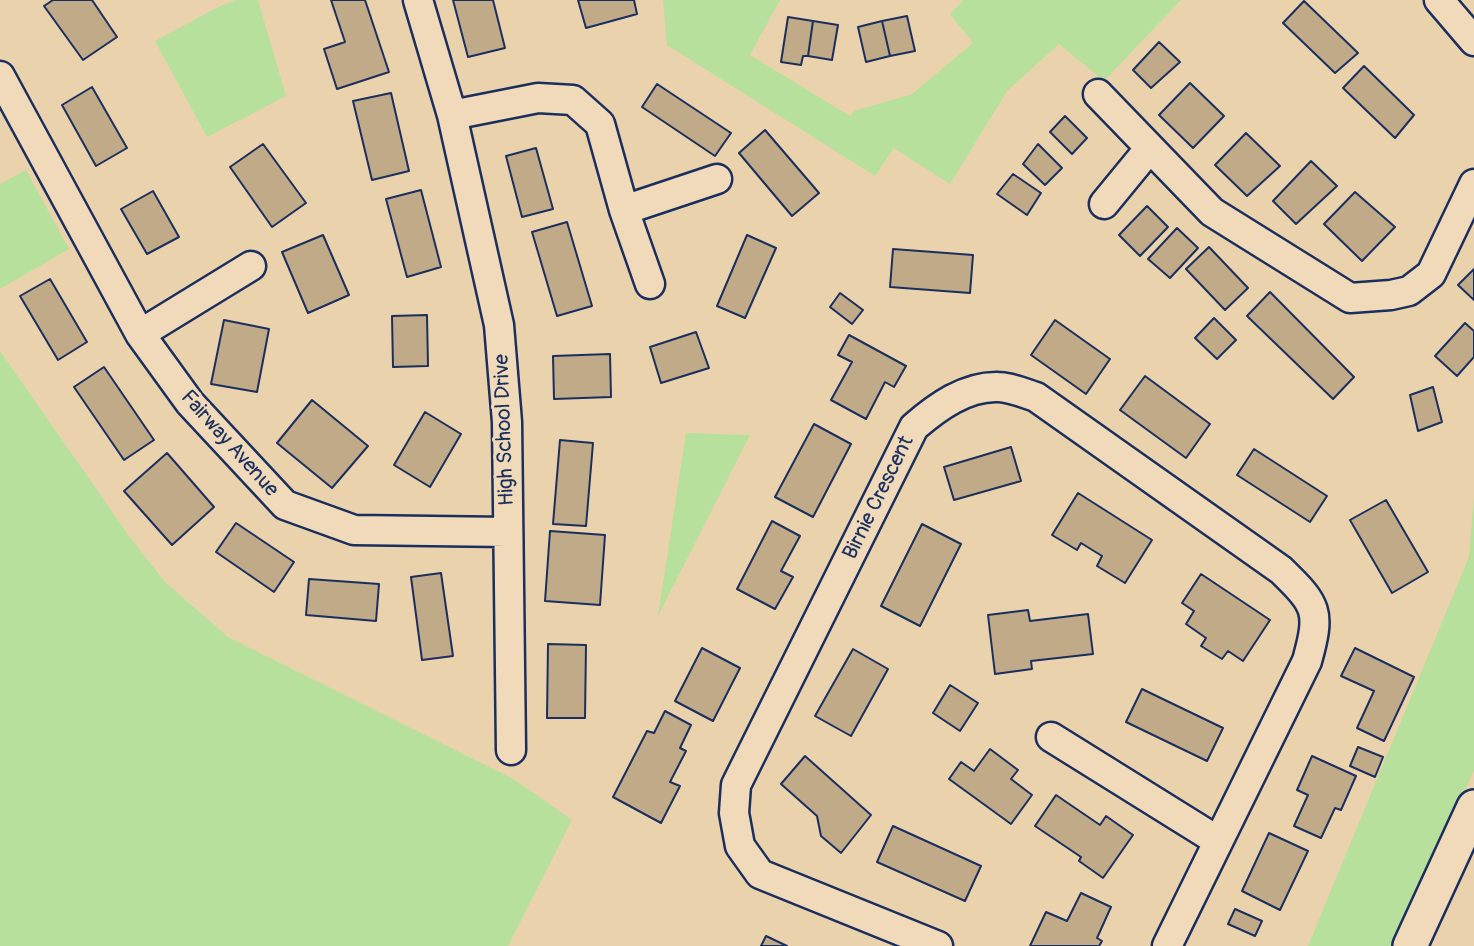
<!DOCTYPE html>
<html>
<head>
<meta charset="utf-8">
<style>
	body { margin:0 }
	canvas { display:block; background:#ead2ac }
</style>
</head>
<body>
<canvas width="1474" height="946"></canvas>
<script>
const ctx = document.querySelector('canvas').getContext('2d');
ctx.lineJoin = 'round';
function fillPath(path, color) { ctx.fillStyle = color; ctx.fill(path, 'evenodd'); }
function stroke(path, color, width, dash) { ctx.strokeStyle = color; ctx.lineWidth = width; ctx.lineCap = dash ? 'butt' : 'round'; ctx.setLineDash(dash || []); ctx.stroke(path); }
function drawText(font, color, halo, rows, align = 'center') {
  ctx.font = font + ' Pangolin,sans-serif'; ctx.lineWidth = 6; ctx.setLineDash([]); ctx.textBaseline = 'middle'; ctx.strokeStyle = halo; ctx.fillStyle = color; for (const [text, x, y, turn = 0] of rows) {
    ctx.save(); ctx.translate(x, y); ctx.rotate((+turn || 0) * Math.PI / 180); ctx.textAlign = isNaN(turn) ? turn : align; if (halo) ctx.strokeText(text, 0, 0); ctx.fillText(text, 0, 0); ctx.restore();
  }
}
const green = new Path2D(`
	M 235,0 L 258,0 L 286,96 L 207,137 L 155,41 L 214,9 Z
	M 663,0 L 780,0 L 750,55 L 850,116 L 854,111 L 912,94 L 973,43 L 950,14 L 964,0 L 1181,0 L 1104,81 L 1059,44 L 1007,91 L 950,184 L 894,148 L 875,176 L 667,45 Z
	M 26,170 L 69,249 L 0,289 L 0,184 Z
	M 0,351 L 129,536 L 165,582 L 228,637 L 515,780 L 572,820 L 508,946 L 0,946 Z
	M 686,433 L 750,435 L 658,616 Z
	M 1474,498 L 1474,770 L 1420,892 L 1393,946 L 1308,946 L 1469,557 Z`);
const building = new Path2D(`
	M 53,0 L 92,0 L 117,37 L 83,60 L 44,6 Z
	M 331,0 L 365,0 L 389,72 L 337,89 L 324,49 L 345,42 Z
	M 453,0 L 493,0 L 505,48 L 468,57 Z
	M 578,0 L 634,0 L 637,14 L 586,28 Z
	M 1304,1 L 1358,53 L 1335,73 L 1283,23 Z
	M 907,16 L 915,51 L 890,56 L 882,21 Z
	M 788,17 L 813,21 L 808,56 L 803,56 L 801,65 L 781,62 Z
	M 813,21 L 838,25 L 832,60 L 808,56 Z
	M 882,21 L 890,56 L 866,62 L 858,27 Z
	M 1159,42 L 1180,62 L 1151,88 L 1133,70 Z
	M 1364,66 L 1414,115 L 1395,138 L 1343,88 Z
	M 1190,83 L 1224,116 L 1193,148 L 1159,115 Z
	M 657,84 L 731,133 L 715,156 L 642,107 Z
	M 92,87 L 127,148 L 96,166 L 62,105 Z
	M 391,93 L 409,171 L 372,180 L 353,101 Z
	M 1065,116 L 1087,138 L 1072,154 L 1050,132 Z
	M 765,130 L 819,193 L 792,216 L 739,153 Z
	M 1246,133 L 1280,166 L 1247,196 L 1215,165 Z
	M 263,144 L 306,203 L 272,227 L 230,167 Z
	M 1038,144 L 1062,168 L 1045,185 L 1023,164 Z
	M 536,148 L 553,209 L 522,217 L 506,156 Z
	M 1311,161 L 1337,186 L 1296,224 L 1273,201 Z
	M 1013,174 L 1041,193 L 1027,215 L 997,194 Z
	M 421,190 L 441,267 L 407,277 L 386,199 Z
	M 153,191 L 179,237 L 147,254 L 121,209 Z
	M 1355,192 L 1395,227 L 1362,261 L 1324,224 Z
	M 1147,206 L 1168,227 L 1140,256 L 1119,235 Z
	M 567,222 L 592,306 L 557,316 L 532,232 Z
	M 1177,228 L 1198,248 L 1170,278 L 1148,259 Z
	M 323,235 L 349,295 L 308,313 L 282,252 Z
	M 747,235 L 776,248 L 745,318 L 717,306 Z
	M 1209,247 L 1248,288 L 1225,310 L 1186,269 Z
	M 893,249 L 973,255 L 970,293 L 890,287 Z
	M 1474,269 L 1474,300 L 1458,285 Z
	M 50,279 L 87,342 L 58,360 L 20,296 Z
	M 1270,292 L 1354,377 L 1333,399 L 1247,316 Z
	M 840,293 L 863,310 L 852,324 L 830,307 Z
	M 427,315 L 428,366 L 393,367 L 392,316 Z
	M 1214,318 L 1236,340 L 1217,359 L 1195,338 Z
	M 224,320 L 269,329 L 257,392 L 211,384 Z
	M 1055,320 L 1110,359 L 1086,394 L 1031,355 Z
	M 1465,323 L 1474,331 L 1474,357 L 1457,376 L 1435,356 Z
	M 696,332 L 709,368 L 661,383 L 650,347 Z
	M 849,335 L 906,366 L 894,387 L 885,382 L 866,419 L 831,400 L 852,362 L 838,355 Z
	M 610,354 L 611,397 L 554,399 L 553,356 Z
	M 104,367 L 154,440 L 124,460 L 74,387 Z
	M 1145,376 L 1210,424 L 1186,458 L 1120,410 Z
	M 1433,387 L 1442,422 L 1418,431 L 1410,395 Z
	M 312,400 L 368,446 L 332,488 L 277,443 Z
	M 425,412 L 461,434 L 430,487 L 394,465 Z
	M 814,424 L 851,444 L 813,517 L 775,497 Z
	M 560,440 L 593,443 L 586,526 L 553,524 Z
	M 1011,447 L 1021,481 L 954,500 L 944,467 Z
	M 1254,449 L 1327,496 L 1310,522 L 1237,475 Z
	M 167,453 L 214,507 L 172,545 L 124,491 Z
	M 1078,493 L 1152,540 L 1125,583 L 1097,566 L 1102,556 L 1081,543 L 1077,550 L 1052,535 Z
	M 1386,500 L 1428,572 L 1392,593 L 1350,520 Z
	M 772,521 L 800,536 L 781,571 L 793,577 L 775,609 L 737,589 Z
	M 236,523 L 294,562 L 274,592 L 216,552 Z
	M 922,524 L 961,544 L 920,626 L 881,606 Z
	M 550,531 L 605,535 L 600,605 L 545,601 Z
	M 441,573 L 453,656 L 422,660 L 411,577 Z
	M 1201,574 L 1270,620 L 1243,661 L 1228,651 L 1222,659 L 1201,646 L 1206,638 L 1186,624 L 1194,611 L 1182,603 Z
	M 309,579 L 379,584 L 376,621 L 306,615 Z
	M 1028,610 L 1030,621 L 1088,614 L 1093,654 L 1031,661 L 1032,669 L 995,674 L 988,615 Z
	M 548,644 L 586,645 L 585,718 L 547,718 Z
	M 702,648 L 740,668 L 713,721 L 675,701 Z
	M 1355,648 L 1414,677 L 1384,741 L 1357,728 L 1374,691 L 1341,676 Z
	M 853,649 L 888,669 L 851,736 L 815,716 Z
	M 950,685 L 978,703 L 960,731 L 933,713 Z
	M 1142,689 L 1223,728 L 1207,761 L 1126,722 Z
	M 665,711 L 691,725 L 680,748 L 686,751 L 670,782 L 680,786 L 661,823 L 613,797 L 647,731 L 654,733 Z
	M 1358,747 L 1383,757 L 1375,777 L 1350,766 Z
	M 990,749 L 1018,770 L 1011,779 L 1032,795 L 1011,824 L 949,779 L 961,762 L 974,771 Z
	M 805,756 L 871,815 L 841,853 L 821,836 L 817,816 L 781,784 Z
	M 1312,756 L 1356,776 L 1341,810 L 1335,808 L 1321,838 L 1294,826 L 1308,795 L 1297,790 Z
	M 1056,795 L 1100,825 L 1106,816 L 1133,835 L 1103,878 L 1079,861 L 1081,857 L 1035,826 Z
	M 893,826 L 981,866 L 965,901 L 877,862 Z
	M 1269,833 L 1308,851 L 1280,910 L 1242,891 Z
	M 1081,893 L 1111,907 L 1097,938 L 1102,941 L 1099,946 L 1030,946 L 1046,912 L 1067,921 Z
	M 1235,909 L 1262,921 L 1255,936 L 1228,924 Z
	M 766,936 L 787,946 L 761,946 Z`);
const minor = new Path2D(`
	M 418,0 L 452,115 L 499,325 L 507,422 L 511,750
	M 1439,0 L 1474,41
	M 0,76 L 140,334 L 190,403 L 285,505 L 354,530 L 508,532
	M 1098,94 L 1212,212 L 1350,298 L 1391,295 L 1409,291 L 1431,274 L 1474,184
	M 452,115 L 538,98 L 573,100 L 600,124 L 624,210 L 650,284
	M 1104,204 L 1150,148
	M 624,210 L 717,179
	M 140,334 L 251,266
	M 1051,737 L 1218,841
	M 938,946 L 760,874 L 740,846 L 734,813 L 736,785 L 914,427 C 937,407 966,386 998,387 C 1010,387 1024,393 1036,397 L 1281,570 C 1317,605 1321,611 1307,661 L 1167,946`);
const tertiary = new Path2D(`
	M 1410,946 L 1474,807`);
const streetNames = [
	["High School Drive",505,430,-92],
	["Fairway Avenue",229,444,48],
	["Birnie Crescent",879,498,-64]
];
fillPath(green, '#b7e09c');
fillPath(building, '#c0aa88');
stroke(building, '#1b2f5e', 2);
stroke(minor, '#1b2f5e', 33);
stroke(tertiary, '#1b2f5e', 38);
stroke(minor, '#f0dab9', 28);
stroke(tertiary, '#f0dab9', 33);
drawText('21px', '#1b2f5e', '#f0dab9', streetNames);
</script>
</body>
</html>
